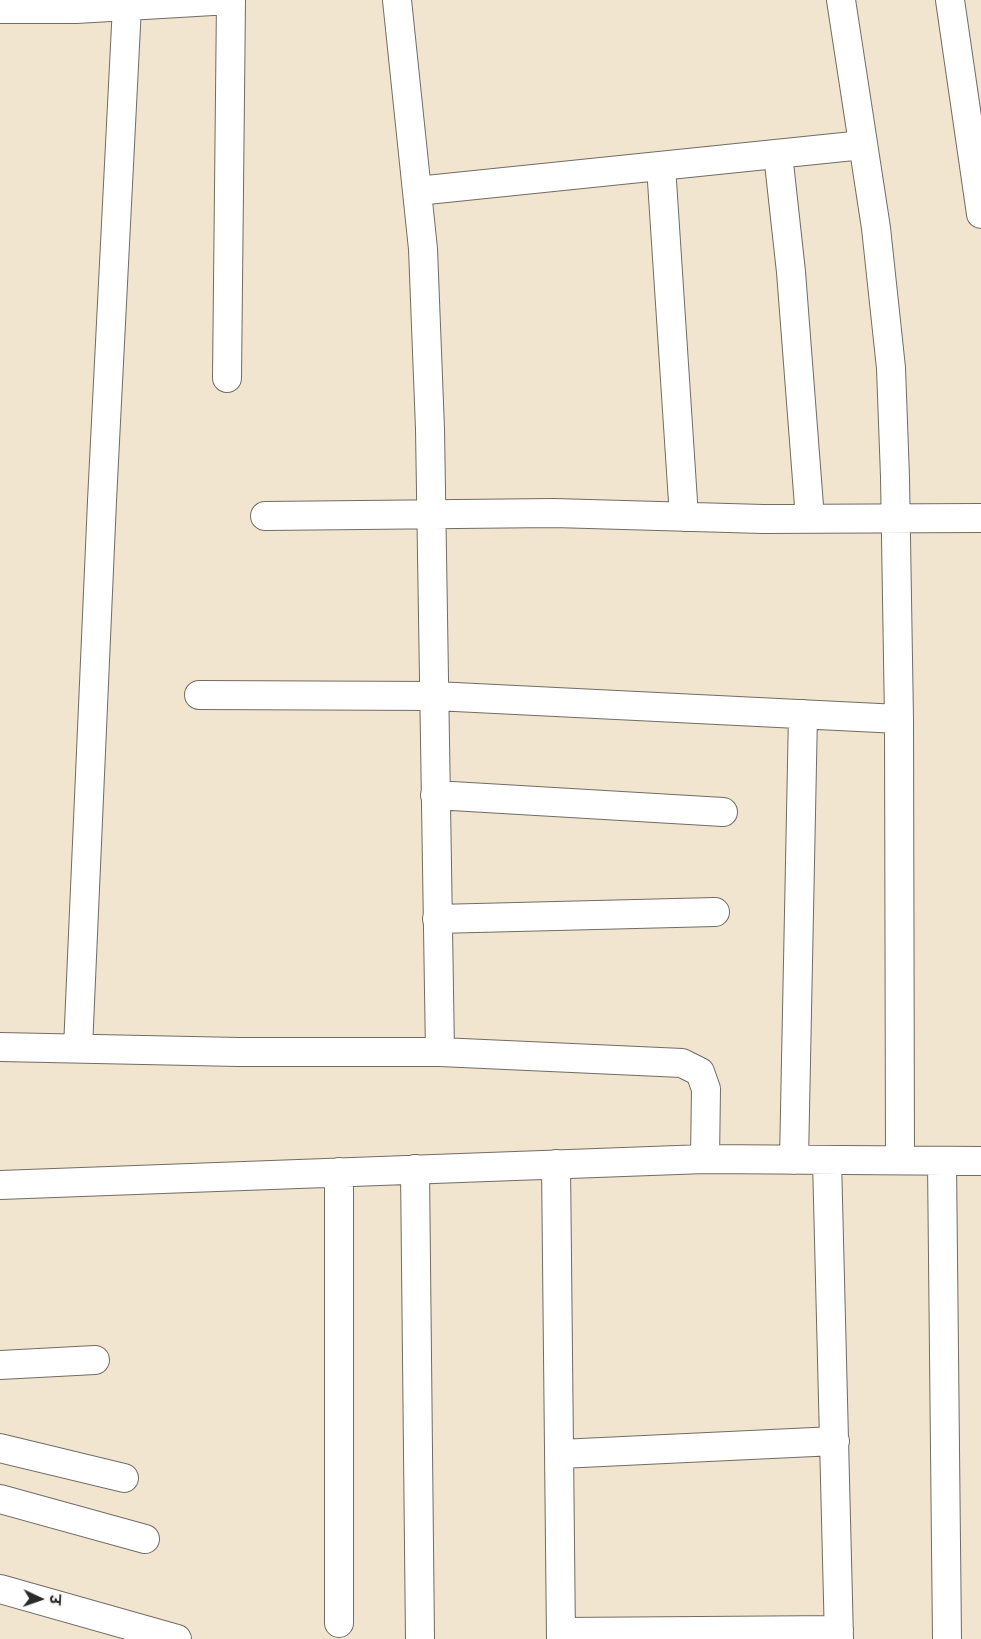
<!DOCTYPE html>
<html>
<head>
<meta charset="utf-8">
<style>
	body { margin:0 }
	#map { position:relative; width:981px; height:1639px; overflow:hidden; background:#f2e5cf; font-family:"Patrick Hand","Playpen Sans Deva",sans-serif }
	canvas { display:block }
	.north { position:absolute; left:15px; top:1574px; width:50px; height:50px; -webkit-text-stroke:4px #f6f6f2; paint-order:stroke; rotate:93deg; font-size:14px; font-weight:700; line-height:20px; text-align:center; color:#2b2b2b }
	.north::after { content:''; display:block; margin:auto; width:18px; height:22px; background:#2b2b2b; clip-path:polygon(50% 0,100% 100%,50% 72%,0 100%) }
</style>
</head>
<body>
<div id="map">
<canvas width="981" height="1639"></canvas>
<div class="north">उ</div>
</div>
<script>
const ctx = document.querySelector('canvas').getContext('2d');
ctx.lineJoin = 'round';
function stroke(path, color, width, dash) { ctx.strokeStyle = color; ctx.lineWidth = width; ctx.lineCap = dash ? 'butt' : 'round'; ctx.setLineDash(dash || []); ctx.stroke(path); }
const minor = new Path2D(`
	M 397,0 L 423,249 L 430,429 L 440,1052
	M 841,0 L 876,228 L 891,368 L 895,477 L 899,719 L 900,1160
	M 950,0 L 981,214
	M 0,9 L 76,9 L 230,0
	M 778,154 L 791,272 L 810,519
	M 661,166 L 684,517
	M 417,191 L 863,145
	M 227,378 L 231,0
	M 265,516 L 554,513 L 763,519 L 981,518
	M 199,695 L 435,696 L 899,719
	M 435,795 L 723,812
	M 437,919 L 715,912
	M 0,1047 L 239,1052 L 440,1052 L 682,1063 L 700,1072 L 706,1089 L 705,1159
	M 78,1048 L 102,501 L 127,6
	M 794,1160 L 803,714
	M 827,1160 L 839,1639
	M 942,1162 L 947,1639
	M 556,1164 L 561,1639
	M 415,1169 L 420,1639
	M 0,1185 L 705,1159 L 981,1161
	M 0,1365 L 95,1360
	M 0,1448 L 124,1478
	M 560,1454 L 835,1441
	M 0,1499 L 145,1539
	M 0,1589 L 177,1639
	M 339,1623 L 339,1172
	M 561,1632 L 839,1630`);
stroke(minor, '#716c64', 30);
stroke(minor, '#fff', 28);
</script>
</body>
</html>
